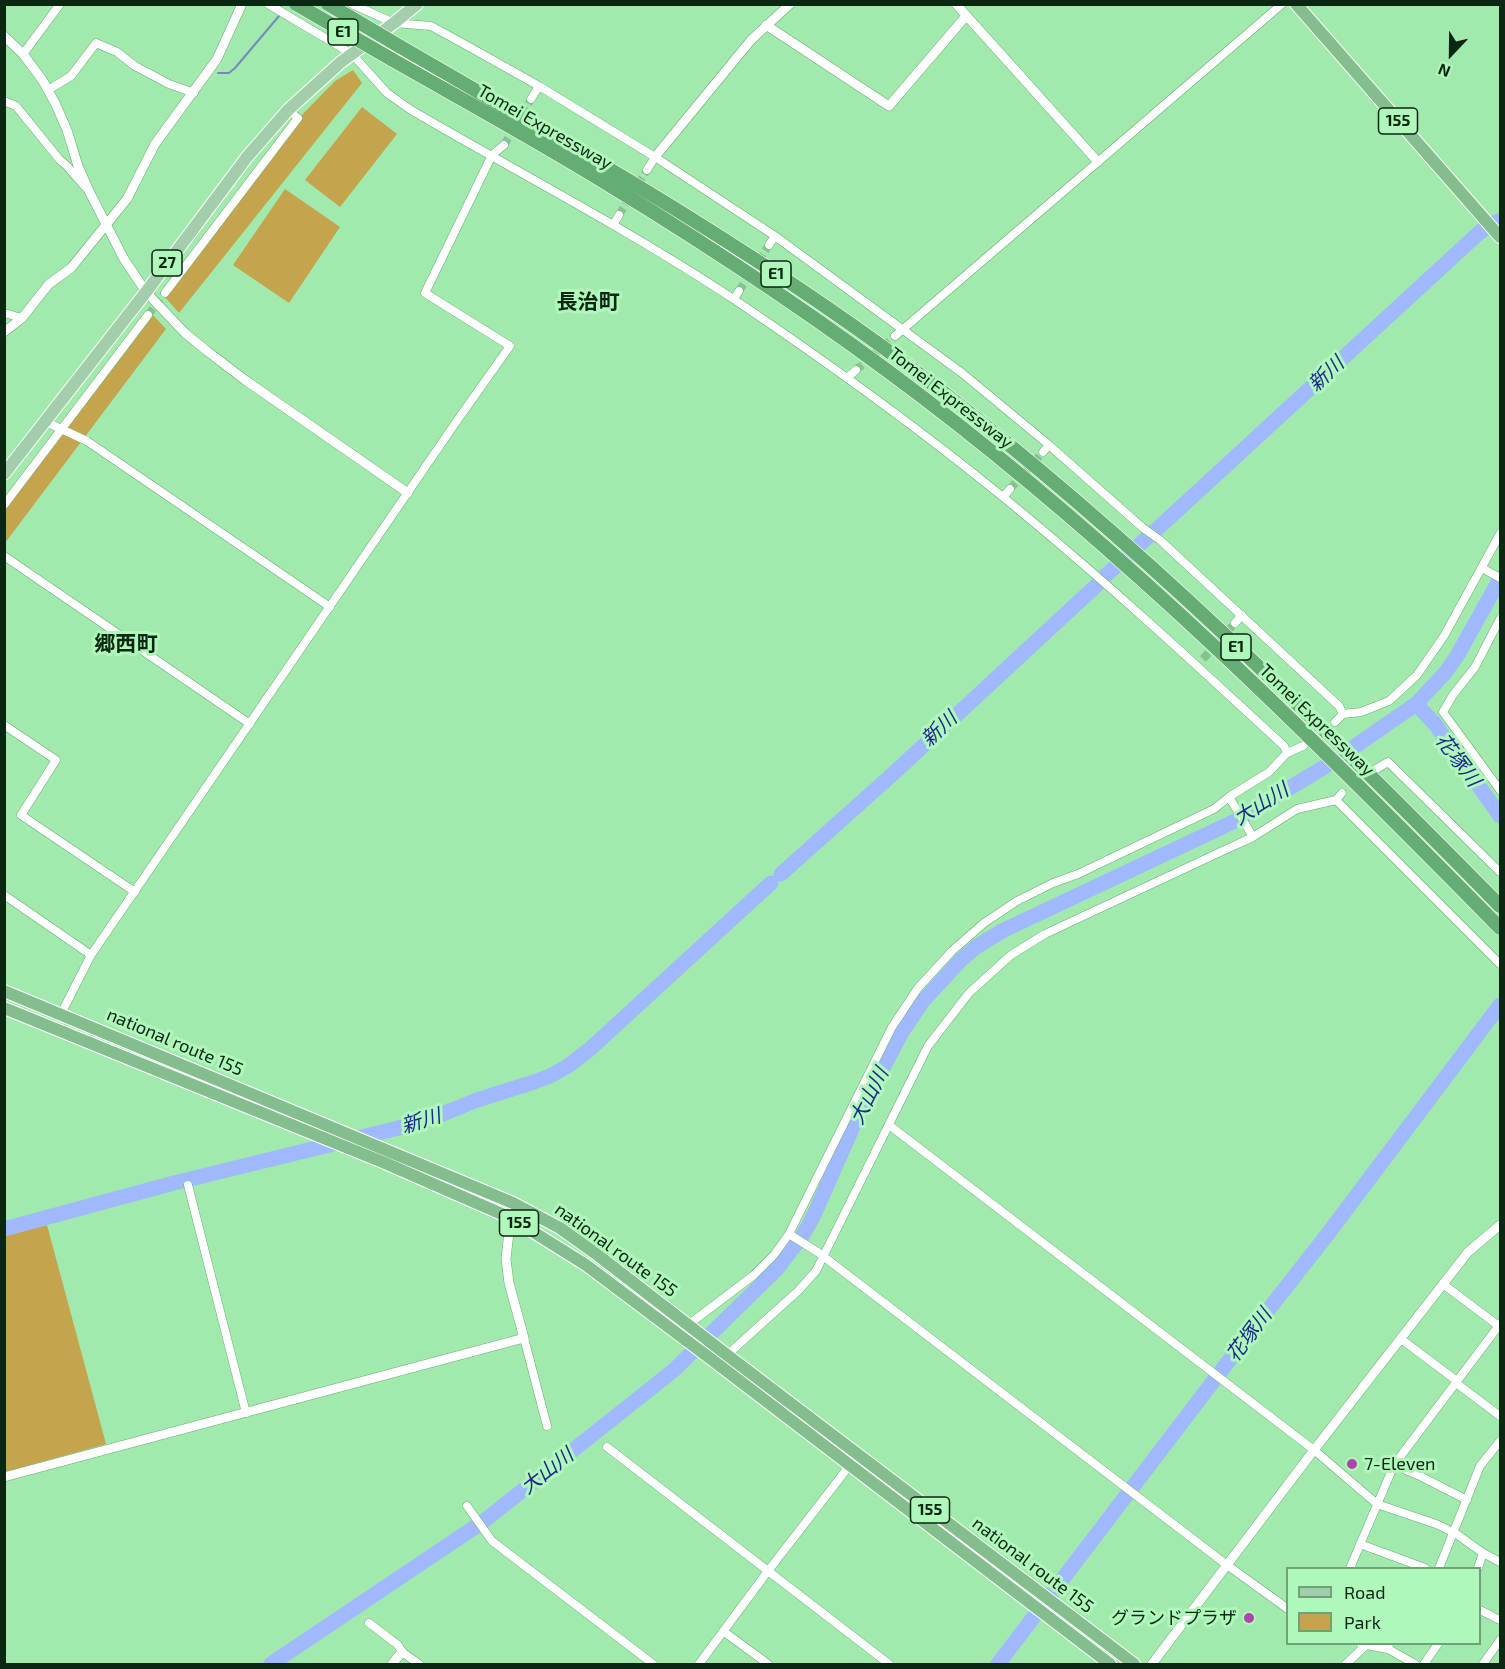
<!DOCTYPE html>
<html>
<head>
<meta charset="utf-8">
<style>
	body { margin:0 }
	#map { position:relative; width:1505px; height:1669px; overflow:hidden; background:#a2e9ae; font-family:"Exo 2",sans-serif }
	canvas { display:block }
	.frame { position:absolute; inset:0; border:6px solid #0a2711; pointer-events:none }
	.legend { position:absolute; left:1286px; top:1567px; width:195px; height:78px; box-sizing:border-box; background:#aff7bb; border:2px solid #6da477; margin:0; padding:8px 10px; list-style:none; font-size:18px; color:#0a2711 }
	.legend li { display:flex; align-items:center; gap:12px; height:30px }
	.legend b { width:30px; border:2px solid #6da477 }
	.north { position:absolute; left:1421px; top:24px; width:60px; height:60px; -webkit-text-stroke:4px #aff7bb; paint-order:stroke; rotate:202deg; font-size:16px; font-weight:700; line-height:24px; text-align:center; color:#0a2711 }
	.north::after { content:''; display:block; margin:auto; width:21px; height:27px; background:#0a2711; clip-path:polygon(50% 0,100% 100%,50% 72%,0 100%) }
</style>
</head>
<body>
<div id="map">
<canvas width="1505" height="1669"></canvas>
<div class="frame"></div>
<ul class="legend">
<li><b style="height:8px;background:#a3ceab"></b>Road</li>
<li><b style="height:16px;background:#c4a44d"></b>Park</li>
</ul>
<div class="north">N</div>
</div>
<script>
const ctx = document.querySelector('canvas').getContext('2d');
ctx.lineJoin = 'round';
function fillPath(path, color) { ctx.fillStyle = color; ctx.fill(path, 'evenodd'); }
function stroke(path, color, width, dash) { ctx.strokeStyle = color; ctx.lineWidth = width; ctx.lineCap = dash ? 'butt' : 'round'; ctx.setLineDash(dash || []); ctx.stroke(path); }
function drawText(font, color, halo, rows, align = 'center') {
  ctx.font = font + ' "Exo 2","Noto Sans JP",sans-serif'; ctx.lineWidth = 6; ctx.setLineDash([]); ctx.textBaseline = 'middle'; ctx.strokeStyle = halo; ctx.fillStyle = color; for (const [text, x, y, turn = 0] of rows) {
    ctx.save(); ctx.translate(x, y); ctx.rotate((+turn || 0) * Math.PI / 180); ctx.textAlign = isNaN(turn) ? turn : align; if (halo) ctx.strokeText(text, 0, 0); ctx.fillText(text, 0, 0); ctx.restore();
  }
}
const green = new Path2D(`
	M 353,70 L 362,83 L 179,313 L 165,297 L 299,118 L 335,81 Z
	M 362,107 L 397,134 L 340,207 L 305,180 Z
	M 285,189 L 340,227 L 289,303 L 233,265 Z
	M 152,314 L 166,329 L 5,543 L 4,509 Z
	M 47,1225 L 106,1444 L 5,1472 L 5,1236 Z`);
const stream = new Path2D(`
	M 218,73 L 229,73 L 235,68 L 279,16`);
const river = new Path2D(`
	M 1155,531 L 1481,231 L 1500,220
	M 1104,577 L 1149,536
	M 1416,704 L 1435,724 L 1500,816
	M 781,874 L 895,772 L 1098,584
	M 4,1229 L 174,1183 L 423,1122 L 477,1100 L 531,1083 L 550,1076 L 568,1066 L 590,1049 L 771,883
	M 271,1664 L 484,1521 L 674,1370 L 777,1269 L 803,1235 L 814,1215 L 858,1115 L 902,1032 L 923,1001 L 959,962 L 976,947 L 1002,931 L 1235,821 L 1331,763 L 1416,704 L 1445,673 L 1457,656 L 1500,579
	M 998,1664 L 1247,1337 L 1327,1235 L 1500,1005`);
const minorTunnel = new Path2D(`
	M 504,145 L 531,99
	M 619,215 L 647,170
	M 739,291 L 769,245
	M 148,315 L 165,293
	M 856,370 L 895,336
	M 1010,489 L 1043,452
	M 1203,659 L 1235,623`);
const minor = new Path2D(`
	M 268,4 L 352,54 L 387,93 L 411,110 C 519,173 631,231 735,300 C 827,362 917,427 1003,497 C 1100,576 1192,661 1284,746 L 1287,753
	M 352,4 L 394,23 L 431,26 L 464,44 L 539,86 L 655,157 L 775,236 L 962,373 L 1049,445 L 1143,528 L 1160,540 L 1339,706 L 1343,714
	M 23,54 L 60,4
	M 48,90 L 71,76 L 96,43 L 117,52 L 135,66 L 169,84 L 194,93
	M 531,99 L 539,86
	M 4,101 L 16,106 L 59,159 L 67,166 L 85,187
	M 647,170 L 655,157
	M 613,225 L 619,215
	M 769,245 L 775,236
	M 165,293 L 298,118 L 288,110
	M 734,299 L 739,291
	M 4,313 L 22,318
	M 895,336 L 1282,4
	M 847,378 L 856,370
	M 44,421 L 87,441 L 330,607
	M 1043,452 L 1049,445
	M 1003,497 L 1010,489
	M 4,505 L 148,315
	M 4,556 L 250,724
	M 1482,568 L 1500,578
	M 1500,619 L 1475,667 L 1453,695 L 1443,712 L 1500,790
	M 1235,623 L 1242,615
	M 1335,722 L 1343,714 L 1361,712 L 1389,701 L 1417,675 L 1444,636 L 1500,534
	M 4,725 L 56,760 L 21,815 L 135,892
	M 1376,769 L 1388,762 L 1500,872
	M 1229,797 L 1253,837
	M 1336,800 L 1500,964
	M 4,895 L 91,955
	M 61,1014 L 91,955 L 454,425 L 510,346 L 425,293 L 492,155 L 504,145
	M 889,1125 L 1314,1450 L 1377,1504 L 1436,1524 L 1455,1533 L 1483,1553 L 1500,1562
	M 188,1185 L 246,1413
	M 789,1234 L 819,1253 L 1227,1565 L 1288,1609
	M 1443,1284 L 1500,1327
	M 688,1325 L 754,1275 L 774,1255 L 789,1234 L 892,1027 L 918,988 L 952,951 L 984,923 L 1017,901 L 1053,883 L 1078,874 L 1214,809 L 1229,797 L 1269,772 L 1287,753 L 1303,746
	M 524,1338 L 547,1426
	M 1401,1339 L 1457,1381
	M 727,1355 L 798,1291 L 816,1271 L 928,1046 L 969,993 L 1011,955 L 1045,934 L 1231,847 L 1253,837 L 1297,809 L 1336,800 L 1342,793
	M 1456,1383 L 1500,1416
	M 607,1447 L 889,1664
	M 1394,1465 L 1418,1475 L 1467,1500
	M 467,1506 L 492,1541 L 653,1664
	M 1360,1544 L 1425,1568
	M 1350,1568 L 1394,1465 L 1500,1324
	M 1439,1568 L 1480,1466 L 1500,1441
	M 1478,1568 L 1483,1553
	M 1480,1610 L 1500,1620
	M 369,1623 L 398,1645 L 402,1652 L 419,1664
	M 723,1631 L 768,1664
	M 1361,1644 L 1388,1649 L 1389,1644
	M 1388,1649 L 1415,1664
	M 699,1664 L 768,1571 L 850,1465
	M 1346,1664 L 1365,1646
	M 1424,1664 L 1438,1644
	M 1483,1664 L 1500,1640`);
const tertiary = new Path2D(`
	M 956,4 L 1098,162
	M 766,25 L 889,106 L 966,16
	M 4,36 L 23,54 L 43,81 L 56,105 L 67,130 L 78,166 L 90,193 L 124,259 L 146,292 L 185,333 L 207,351 L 245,380 L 408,493
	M 655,157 L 751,40 L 790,4
	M 4,332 L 22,318 L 49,284 L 71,268 L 127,199 L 155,144 L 217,59 L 242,4
	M 4,1477 L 524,1338 L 509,1283 L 506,1259 L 511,1214
	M 392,1664 L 402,1652
	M 1152,1664 L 1314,1450 L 1468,1252 L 1500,1225`);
const primary = new Path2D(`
	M 4,474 L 146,292 L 247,157 L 288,110 L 341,62 L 394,23 L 417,4`);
const trunk = new Path2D(`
	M 1296,4 L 1500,237
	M 4,991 L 513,1203 L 560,1228 L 595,1253 L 727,1355 L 1134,1664
	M 4,1008 L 385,1163 L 511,1218 L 586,1265 L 715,1362 L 1110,1664`);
const motorway = new Path2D(`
	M 399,46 C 582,152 767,257 935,386 C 1138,542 1321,724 1500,906
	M 391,59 C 463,100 536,140 606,183 C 716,250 823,321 925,399 C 1132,557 1317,742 1500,928`);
const motorwayBridge = new Path2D(`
	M 296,4 L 391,59
	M 328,4 L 399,46`);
const markers = [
	[1352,1464,6,"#ad46aa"],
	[1249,1618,6,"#ad46aa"]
];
const shields = [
	[343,32,30],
	[1398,121,39],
	[167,263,30],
	[776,274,30],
	[1236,647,30],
	[519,1223,39],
	[930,1510,39]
];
const shieldNames = [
	["E1",343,32],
	["155",1398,121],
	["27",167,263],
	["E1",776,274],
	["E1",1236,647],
	["155",519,1223],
	["155",930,1510]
];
const streetNames = [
	["Tomei Expressway",545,127,30],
	["Tomei Expressway",951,398,38],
	["Tomei Expressway",1317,720,44],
	["national route 155",175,1042,23],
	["national route 155",616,1250,36],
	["national route 155",1033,1565,37]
];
const poiNames = [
	["7-Eleven",1364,1464],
	["グランドプラザ",1237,1618,"right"]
];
const waterNames = [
	["新川",1326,374,-43],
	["新川",939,729,-43],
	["花塚川",1458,760,53],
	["大山川",1261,804,-32],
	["大山川",869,1096,-63],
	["新川",421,1121,-17],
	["花塚川",1249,1335,-53],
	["大山川",547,1471,-38]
];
const quarterNames = [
	["長治町",588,302],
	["郷西町",126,644]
];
fillPath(green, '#c4a44d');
stroke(stream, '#728cb7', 2);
stroke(river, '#9fb8fe', 15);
stroke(minorTunnel, '#84c28f', 8, [8, 4]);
stroke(minor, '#67ac74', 9);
stroke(tertiary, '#67ac74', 10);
stroke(primary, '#fff', 14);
stroke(trunk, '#fff', 14);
stroke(motorway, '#fff', 15);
stroke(minor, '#fff', 8);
stroke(tertiary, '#fff', 9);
stroke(primary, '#a3ceab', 12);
stroke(trunk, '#84be8f', 12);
stroke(motorway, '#65ad73', 14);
stroke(motorwayBridge, '#fff', 15, []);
stroke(motorwayBridge, '#65ad73', 14);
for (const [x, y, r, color] of markers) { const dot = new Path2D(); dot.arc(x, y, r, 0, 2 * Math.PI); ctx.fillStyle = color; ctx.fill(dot); stroke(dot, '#aff7bb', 2); }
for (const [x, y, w] of shields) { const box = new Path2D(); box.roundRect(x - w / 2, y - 13, w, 26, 4.5); ctx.fillStyle = '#aff7bb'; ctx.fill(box); stroke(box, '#0a2711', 1.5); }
drawText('bold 16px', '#0a2711', null, shieldNames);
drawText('18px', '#0a2711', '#aff7bb', streetNames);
drawText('18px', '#0a2711', '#aff7bb', poiNames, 'left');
drawText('italic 20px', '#1a2889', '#aff7bb', waterNames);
drawText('bold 21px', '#0a2711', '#aff7bb', quarterNames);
</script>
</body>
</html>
